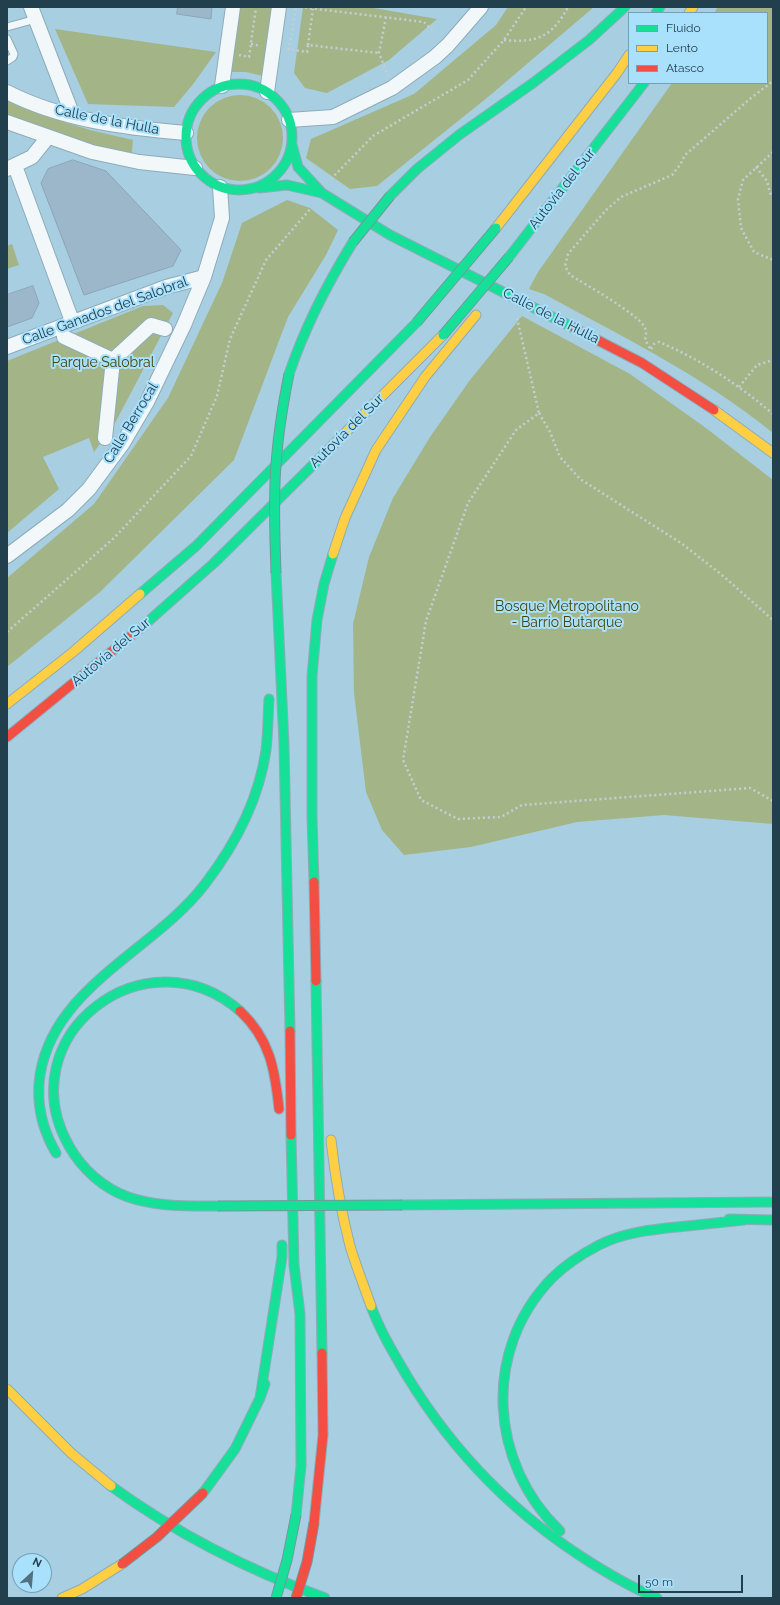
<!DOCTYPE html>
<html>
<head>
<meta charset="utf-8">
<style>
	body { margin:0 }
	#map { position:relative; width:780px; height:1605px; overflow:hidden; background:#a7cee1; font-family:Raleway,sans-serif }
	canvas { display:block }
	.frame { position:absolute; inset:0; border:8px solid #223f4d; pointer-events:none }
	.legend { position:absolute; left:628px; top:12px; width:140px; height:72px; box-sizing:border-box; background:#a9e1fd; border:1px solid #73a0b7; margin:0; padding:5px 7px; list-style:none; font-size:12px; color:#223f4d }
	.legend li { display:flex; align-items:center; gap:8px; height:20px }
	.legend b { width:20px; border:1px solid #73a0b7 }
	.north { position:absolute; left:12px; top:1553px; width:40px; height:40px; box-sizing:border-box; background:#a9e1fd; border:1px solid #73a0b7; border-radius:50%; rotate:26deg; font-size:11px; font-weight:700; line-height:16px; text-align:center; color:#223f4d }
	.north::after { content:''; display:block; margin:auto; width:14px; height:18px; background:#517181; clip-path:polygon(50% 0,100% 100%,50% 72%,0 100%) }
	.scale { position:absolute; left:638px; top:1575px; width:105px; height:18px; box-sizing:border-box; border:2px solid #223f4d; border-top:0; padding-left:5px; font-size:12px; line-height:14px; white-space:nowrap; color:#223f4d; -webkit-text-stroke:3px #a9e1fd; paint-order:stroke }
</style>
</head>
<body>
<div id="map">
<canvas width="780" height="1605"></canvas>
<div class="frame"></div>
<ul class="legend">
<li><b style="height:5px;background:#16e098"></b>Fluido</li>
<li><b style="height:5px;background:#ffcf43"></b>Lento</li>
<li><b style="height:5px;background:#f24e42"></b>Atasco</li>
</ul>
<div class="north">N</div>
<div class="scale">50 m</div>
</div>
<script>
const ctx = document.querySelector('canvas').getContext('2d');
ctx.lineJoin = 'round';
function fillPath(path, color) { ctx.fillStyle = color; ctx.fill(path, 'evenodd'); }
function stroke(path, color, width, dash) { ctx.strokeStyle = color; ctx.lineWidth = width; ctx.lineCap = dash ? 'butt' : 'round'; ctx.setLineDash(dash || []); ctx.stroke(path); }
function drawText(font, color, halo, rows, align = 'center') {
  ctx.font = font + ' Raleway,sans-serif'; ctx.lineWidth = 4; ctx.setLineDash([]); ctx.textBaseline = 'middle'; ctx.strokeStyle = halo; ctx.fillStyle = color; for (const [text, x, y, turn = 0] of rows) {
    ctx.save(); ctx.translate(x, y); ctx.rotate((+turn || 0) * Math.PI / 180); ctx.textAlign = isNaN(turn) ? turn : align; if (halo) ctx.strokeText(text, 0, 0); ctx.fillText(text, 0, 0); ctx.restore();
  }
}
const green = new Path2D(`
	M 240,7 L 272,7 L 263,76 L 246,72 L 231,72 Z
	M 303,7 L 368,7 L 437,19 L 389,60 L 327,93 L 305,88 L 294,73 Z
	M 508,7 L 594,7 L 488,97 L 377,186 L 350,189 L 306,158 L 311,139 L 414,94 L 496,25 Z
	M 718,7 L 773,7 L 773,433 C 703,376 623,337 544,294 L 529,289 L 538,272 L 672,83 L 767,83 L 767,13 L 714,13 Z
	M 55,29 L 216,52 L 194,83 L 174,107 L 88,104 Z
	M197 138a43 43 0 1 1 86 0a43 43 0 1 1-86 0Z
	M 7,100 L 48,117 L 90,130 L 133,140 L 131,161 L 7,116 Z
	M 287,200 L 310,208 L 338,230 L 326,255 L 288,317 L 234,460 L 100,592 L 7,667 L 7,578 L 94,504 L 168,398 L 222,283 L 242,223 Z
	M 12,244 L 19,265 L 7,269 L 7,246 Z
	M 163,305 L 173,313 L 114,425 L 94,452 L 89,438 L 43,457 L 59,489 L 7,533 L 7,361 L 143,306 Z
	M 522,316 L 630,374 L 706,428 L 773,480 L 773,824 L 664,815 L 577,822 L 471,847 L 404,855 L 382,830 L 366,792 L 354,693 L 353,624 L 369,557 L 393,498 L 430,437 L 470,380 Z`);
const building = new Path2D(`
	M 178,7 L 212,7 L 211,19 L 177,14 Z
	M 73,160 L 106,171 L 181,250 L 173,266 L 84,295 L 41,183 L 48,169 Z
	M 33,286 L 39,303 L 32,318 L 7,327 L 7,295 Z`);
const path = new Path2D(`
	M 300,7 L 424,22 L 434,32
	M 386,17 L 379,53 L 388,76
	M 504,40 C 537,43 552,37 568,7
	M 251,44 L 261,46
	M 308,45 L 313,9
	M 287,49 L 307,52 L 308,45 L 379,53
	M 289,50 L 296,7
	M 239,55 L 249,57 L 256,7
	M 773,152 L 743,180 L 738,199 L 741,228 L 754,252 L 773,260
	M 756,167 L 767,181 L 770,193 L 773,197
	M 331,179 L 373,136 L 468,80 L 504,40 L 526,7
	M 517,318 L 539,413 L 516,430 L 468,503 L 426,621 L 403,760 L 421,800 L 458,819 L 501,817 L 522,805 L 750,788 L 773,801
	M 650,348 L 645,340 C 646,335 647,331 644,326 C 636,313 585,284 570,275 L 565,266 L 568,254 L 606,210 L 621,197 L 672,175 L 680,165 L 685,155 L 751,98 L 773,81
	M 651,349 L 654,344 L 659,342 C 700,359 739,385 773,414
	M 739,387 L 757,365 L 773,360
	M 539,413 L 550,432 L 560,457 L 580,479 L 681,543 L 722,575 L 773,620
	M 7,632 L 114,538 L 191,456 L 217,396 L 230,339 L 266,260 L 311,208`);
const lane = new Path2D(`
	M 7,27 L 36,19
	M 7,39 L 14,54 L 13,57 L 7,61`);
const street = new Path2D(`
	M 31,7 L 73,116
	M 222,86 L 233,7
	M 7,92 C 61,120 126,128 186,133
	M 267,92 L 279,7
	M 289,120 L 333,117 L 392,88 L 435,57 L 448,45 L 481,7
	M 7,122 L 92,152 L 139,162 L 195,168
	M 15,166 L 72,321
	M 7,169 L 32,157 L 48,137
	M 64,337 L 113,360 L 151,325 L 165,329
	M 7,347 L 166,287 L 204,277
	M 105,438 L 113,360
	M 7,556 L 68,510 L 89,489 L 123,443 L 147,402 L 184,325 L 204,277 L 222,218 L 220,187`);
const fast = new Path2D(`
	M 656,13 L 660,7
	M186 137a53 53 0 1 1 106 0a53 53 0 1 1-106 0Z
	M 292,145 L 298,167 L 322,193 L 390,235 L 574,328
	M 259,188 L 287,185 L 322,193
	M 390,196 L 417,169 L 459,135 L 533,83 L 589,40 L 625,7
	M 509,257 L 644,83
	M 289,374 C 305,327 327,284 353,242
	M 276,573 L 284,744 L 290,1031
	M 140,594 L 196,546 L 417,322
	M 143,626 L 214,563 L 325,453
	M 314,882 L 312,816 L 312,676 L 317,620 L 324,584 L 333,554
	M 316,981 L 322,1353
	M 291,1135 L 294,1265 L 300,1314 L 301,1466 L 296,1515
	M 56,1153 C 42,1129 36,1102 40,1075 C 54,986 155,950 205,884 C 235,845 259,799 266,750 C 268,733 268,716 269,699
	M 402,1205 L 773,1202
	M 218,1206 C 188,1206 157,1207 128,1197 C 103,1188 82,1169 69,1146 C 7,1036 146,929 240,1011
	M 729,1219 L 773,1220
	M 371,1306 C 380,1331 394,1354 407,1376 C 454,1453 517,1517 593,1564 C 614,1577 634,1589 657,1598
	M 260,1398 L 282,1257 L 282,1245
	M 111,1486 C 177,1534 248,1570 325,1598
	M 203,1493 L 235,1449 L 260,1398 L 265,1384
	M 560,1531 C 489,1463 482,1350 552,1278 C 565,1265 582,1254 599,1245 C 626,1231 657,1229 687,1226 C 706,1224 725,1222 744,1220`);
const slow = new Path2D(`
	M 689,13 L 693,7
	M 496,228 L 617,73 L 629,55
	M 714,410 L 773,453
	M 325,453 L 443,335
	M 333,554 L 345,518 L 376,450 L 425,377 L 476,315
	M 7,704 L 73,652 L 140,594
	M 331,1140 C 335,1176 341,1211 350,1246 C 356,1266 364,1286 371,1306
	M 7,1389 L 71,1453 L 111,1486
	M 62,1598 L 82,1589 L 122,1564`);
const jam = new Path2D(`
	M 574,328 L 642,363 L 714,410
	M 7,737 L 143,626
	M 314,882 L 316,981
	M 240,1011 C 270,1039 275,1070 279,1109
	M 290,1031 L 291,1135
	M 314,1523 L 323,1435 L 322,1353`);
const fastBridge = new Path2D(`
	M 353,242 L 390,196
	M 417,322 L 496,228
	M 443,335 L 509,257
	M 276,573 C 275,537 273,501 276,465 C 278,434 283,404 289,374
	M 218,1206 L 402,1205
	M 276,1598 L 287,1560 L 296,1515`);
const jamBridge = new Path2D(`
	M 122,1564 L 157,1537 L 203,1493
	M 296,1598 L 307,1562 L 314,1523`);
const streetNames = [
	["Calle de la Hulla",107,120,11],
	["Autovía del Sur",562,189,-52],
	["Calle Ganados del Salobral",105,311,-20],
	["Calle de la Hulla",551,316,27],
	["Calle Berrocal",131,423,-59],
	["Autovía del Sur",347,431,-45],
	["Autovía del Sur",111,652,-40]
];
const parkNames = [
	["Parque Salobral",103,363],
	["Bosque Metropolitano",567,607],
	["- Barrio Butarque",567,623]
];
fillPath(green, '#a3b587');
fillPath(building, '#9bb7c9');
stroke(building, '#8ca5b7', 1);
stroke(lane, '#8dacba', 9);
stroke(street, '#8dacba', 16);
stroke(fast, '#8dacba', 11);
stroke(slow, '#8dacba', 11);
stroke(jam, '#8dacba', 11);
stroke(path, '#c3cfd4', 2.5, [2, 3]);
stroke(lane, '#f2f8fa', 7);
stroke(street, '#f2f8fa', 14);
stroke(fast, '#16e098', 9);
stroke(slow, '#ffcf43', 9);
stroke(jam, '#f24e42', 9);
stroke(fastBridge, '#70999d', 11, []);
stroke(jamBridge, '#70999d', 11, []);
stroke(fastBridge, '#16e098', 9);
stroke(jamBridge, '#f24e42', 9);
drawText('14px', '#223f4d', '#a9e1fd', streetNames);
drawText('14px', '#454509', '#a9e1fd', parkNames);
</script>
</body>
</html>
